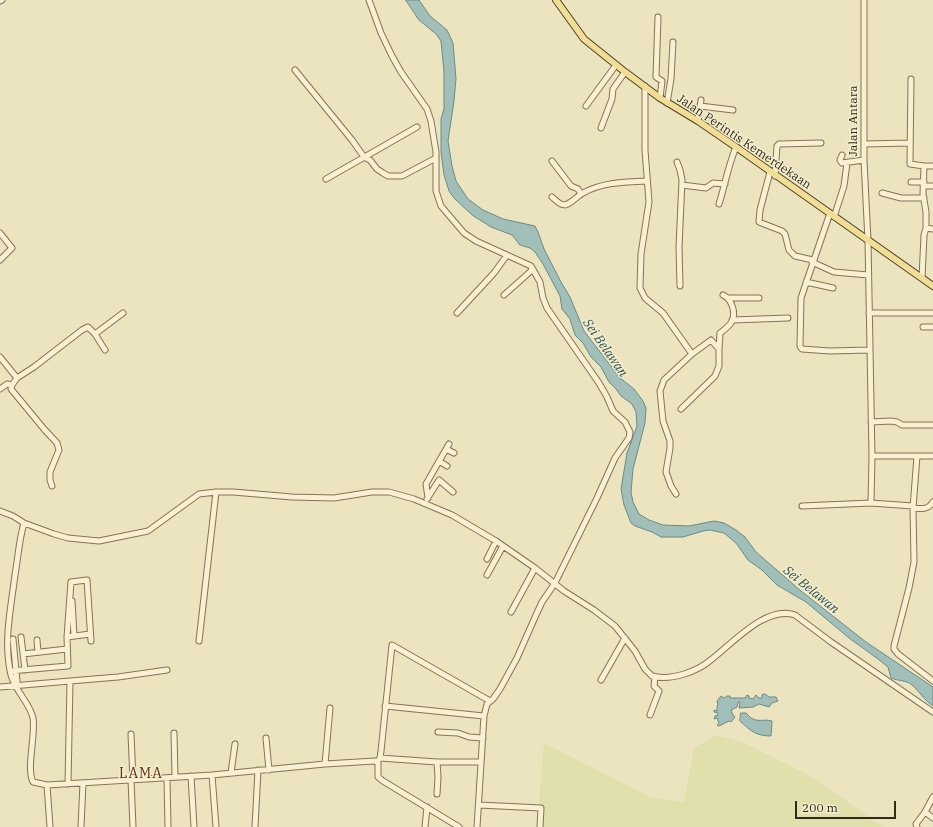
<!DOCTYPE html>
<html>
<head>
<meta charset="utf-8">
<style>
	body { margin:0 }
	#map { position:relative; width:933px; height:827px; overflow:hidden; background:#ece4be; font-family:"IBM Plex Serif",serif }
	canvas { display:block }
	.scale { position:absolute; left:795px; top:801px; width:101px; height:18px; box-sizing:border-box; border:2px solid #332a1b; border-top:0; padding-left:5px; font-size:12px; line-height:14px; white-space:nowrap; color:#332a1b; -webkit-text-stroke:3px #f4edcd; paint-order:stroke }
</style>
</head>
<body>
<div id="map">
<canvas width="933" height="827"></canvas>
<div class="scale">200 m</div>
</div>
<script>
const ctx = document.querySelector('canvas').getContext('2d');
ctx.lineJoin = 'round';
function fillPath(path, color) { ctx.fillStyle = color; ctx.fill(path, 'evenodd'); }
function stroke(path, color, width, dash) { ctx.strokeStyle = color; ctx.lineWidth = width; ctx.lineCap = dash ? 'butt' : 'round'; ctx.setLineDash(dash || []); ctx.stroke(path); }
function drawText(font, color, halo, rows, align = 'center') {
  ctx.font = font + ' "IBM Plex Serif",serif'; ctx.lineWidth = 3; ctx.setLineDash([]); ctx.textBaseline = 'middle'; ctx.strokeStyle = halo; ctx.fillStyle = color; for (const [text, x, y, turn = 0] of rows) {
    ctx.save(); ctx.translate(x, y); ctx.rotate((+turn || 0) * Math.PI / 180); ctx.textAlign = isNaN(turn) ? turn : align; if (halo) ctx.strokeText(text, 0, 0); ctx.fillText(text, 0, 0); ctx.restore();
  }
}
const farmland = new Path2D(`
	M 716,735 L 740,741 L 814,778 L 883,827 L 537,827 L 544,743 L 650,797 L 684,802 L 694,748 Z`);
const water = new Path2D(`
	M 406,0 L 419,0 L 430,16 L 447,30 L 453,43 L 456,79 L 454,101 L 448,141 L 452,166 L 456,181 L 468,199 L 483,210 L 503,219 L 535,226 L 538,232 L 544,249 L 561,282 L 570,297 L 584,331 L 620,378 L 634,389 L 643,401 L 646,408 L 645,423 L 633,469 L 631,492 L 633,502 L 639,514 L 649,520 L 663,525 L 689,526 L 714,521 L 724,523 L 736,530 L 745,537 L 756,552 L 801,591 L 866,642 L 933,687 L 933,706 C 924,700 920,692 912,685 C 906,680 898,681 891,678 L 888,667 L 878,659 L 849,638 L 806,602 L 777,585 L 762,570 L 748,560 L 736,543 L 724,533 L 710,530 L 703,531 L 683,537 L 661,537 L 652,532 L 635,526 L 631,523 L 624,505 L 621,489 L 627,453 L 637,426 L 636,412 L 632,404 L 621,396 L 616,389 L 609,382 L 601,367 L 591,357 L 583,343 L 575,335 L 570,319 L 562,309 L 560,296 L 543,264 L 535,252 L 530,248 L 520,245 L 512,235 L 491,227 L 472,215 L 454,198 L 449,191 L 444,175 L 441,152 L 441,119 L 444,109 L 444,72 L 441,41 L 436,34 L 419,20 Z
	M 765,694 L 769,697 L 776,697 L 778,701 L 772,703 L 769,707 L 759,704 L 753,707 L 739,708 L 740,702 L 738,702 L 737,707 L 731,710 L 733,715 L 735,717 L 731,722 L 729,721 L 719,726 L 717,725 L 719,723 L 717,718 L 714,719 L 715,716 L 718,715 L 718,713 L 714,712 L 714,710 L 717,711 L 717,706 L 718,705 L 717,701 L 721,696 L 724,698 L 727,696 L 730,696 L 730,698 L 745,698 L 747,695 L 749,696 L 749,698 L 753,699 L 756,695 L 759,698 L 762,698 L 762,695 Z
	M 741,713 L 746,713 C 756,725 762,718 772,721 L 771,736 C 756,736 751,731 740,721 Z`);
const minor = new Path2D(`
	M 369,0 L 381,33 L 392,56 L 401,72 L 427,109 L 431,121 L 436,152 L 436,191 L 441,206 L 464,233 L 476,241 L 531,266 L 540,282 L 543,298 L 547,308 L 599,383 L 607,397 L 613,411 L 625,422 L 630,432 L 629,438 L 615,458 L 597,498 L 555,583 L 542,602 L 536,615 L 517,658 L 500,689 L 493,699 L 487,704 L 484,716 L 477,827
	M 864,0 L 864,160 L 868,241 L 872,456 L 871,503
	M 0,1 L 2,0
	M 658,17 L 656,77 L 662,81 L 660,98
	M 295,70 L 352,140 L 364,157 L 370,160 L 377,169 L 383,173 L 388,176 L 402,176 L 436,158
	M 911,79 L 910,162 L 910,164 L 924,166 L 923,194 L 926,212 L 926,228 L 924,235 L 922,278
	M 645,86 L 645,150 L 649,202 L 641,254 L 640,288 L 645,298 L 663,313 L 692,354 L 664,380 L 660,391 L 663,421 L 670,441 L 670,448 L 666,472 L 671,486 L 676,494
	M 667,103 L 671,79 L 673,42
	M 586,106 L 616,65
	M 700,106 L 733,110
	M 698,121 L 701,100
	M 601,128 L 612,99 L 613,89 L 625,72
	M 864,144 L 909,143
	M 842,155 L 840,160 L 842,163 L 864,160
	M 552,161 L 571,186 L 578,189 L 581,194
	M 677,162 L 680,170 L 682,180 L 679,247 L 680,286
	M 924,166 L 933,166
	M 770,172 L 760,210 L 759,222 L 782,231 L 785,234 L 789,250 L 795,256 L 813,260
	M 775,176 L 777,146 L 779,144 L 821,143
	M 326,179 L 417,127
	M 911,182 L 924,182
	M 682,185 L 706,188 L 713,183 L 725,184
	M 923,186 L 933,186
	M 882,193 L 901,198 L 924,198
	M 552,197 C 556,200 559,205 565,205 C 572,203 577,196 583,193 C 603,182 625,182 647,181
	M 719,204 C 725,185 728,166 736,147
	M 830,213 L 801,298 L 800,346 L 802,349 L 830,351 L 869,350
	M 834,217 L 844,186 L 847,163
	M 926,228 L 933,229
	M 0,233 L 12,248 L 0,260
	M 812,262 L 834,272 L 868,275
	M 806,282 L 833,288
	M 504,295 L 531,271 L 532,268
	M 728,298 L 759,298
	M 457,313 L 494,273 L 507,255
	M 869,313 L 933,313
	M 732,320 L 788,318
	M 923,327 L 933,327
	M 95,334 L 105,350
	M 719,349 L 720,333 C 724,330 730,326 732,321 C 736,313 732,299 723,295
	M 0,357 L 17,378
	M 0,389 L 7,384 L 12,385
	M 681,409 L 715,376 L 719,366 L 719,349 L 711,340 L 692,354
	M 871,422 L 891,421 L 897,422 L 902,425 L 933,425
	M 446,449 L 454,453
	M 872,456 L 933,456
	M 917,456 L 913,508 L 914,562 L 909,588 L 894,646 L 894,649 L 898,654 L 933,681
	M 439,461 L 447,466
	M 52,486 L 50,480 L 50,472 L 59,450 L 57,443 L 44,429 L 11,389 L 12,385 L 17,378 L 34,367 L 82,330 L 88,327 L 95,334 L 123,313
	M 428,498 L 426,484 L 449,444
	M 427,499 L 439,480 L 453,492
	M 802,506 L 871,503 L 913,506
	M 913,508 C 921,509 928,510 933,502
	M 0,511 L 13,516 L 24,523 C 19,540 18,558 15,575 C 11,608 3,642 11,675 C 15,691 30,703 33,718 C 36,734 26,768 33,782 L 47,785 L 212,775 L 325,764 L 375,761 L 378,763 L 378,777 L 383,781 L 459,827
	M 24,523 L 54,534 L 68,538 L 99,541 L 148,531 L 199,494 L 216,492 L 233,492 L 292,497 L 334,498 L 372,492 L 389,492 L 414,499 L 452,515 L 496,541 L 535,568 L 564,591 L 594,610 L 615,626 L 635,651 L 645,669 L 652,676 C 671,681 697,672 712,659 C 733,643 766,605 795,615 L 831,642 L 933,712
	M 487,559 L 496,541
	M 487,575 L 503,546
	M 71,582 L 87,580 L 91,641
	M 72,601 L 74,636
	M 511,612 L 535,568
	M 21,637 L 25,670
	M 67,637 L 90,634
	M 13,639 L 17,682
	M 37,640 L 38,652
	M 199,641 L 216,492
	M 23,654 L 67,649
	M 10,671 L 68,666 L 67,637 L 71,582
	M 601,680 L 625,638
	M 70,681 L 118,677 L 167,670
	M 0,687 L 70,681 L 68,784
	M 385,706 L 484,716
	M 650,715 L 659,691 L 654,686 L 655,677
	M 438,732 L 458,733 L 469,737 L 483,738
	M 174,733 L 175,777
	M 131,734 L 133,780
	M 266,738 L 269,770
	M 380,758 L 437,762 L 481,762
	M 377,762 L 380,758 L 381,751 L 392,645 L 490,701
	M 437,762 L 438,777 L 437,794
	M 325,764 L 330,708
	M 231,773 L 235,744
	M 212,775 L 216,827
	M 191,776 L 194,827
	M 167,778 L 168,827
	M 131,780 L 133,827
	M 47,785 L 50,827
	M 479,805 L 541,808 L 540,827
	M 925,812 L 933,797
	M 81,827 L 83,783
	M 255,827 L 258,770
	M 425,827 L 427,807
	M 917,827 L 916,824 L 925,812 L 933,818`);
const major = new Path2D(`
	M 556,0 L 584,39 L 625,72 L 660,98 L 698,121 L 736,147 L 933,286`);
const streetNames = [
	["Jalan Antara",854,121,-90],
	["Jalan Perintis Kemerdekaan",744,142,34]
];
const waterNames = [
	["Sei Belawan",605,348,55],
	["Sei Belawan",811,590,39]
];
const quarterNames = [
	["LAMA",141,774]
];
fillPath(farmland, '#e1dfab');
fillPath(water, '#a1beb9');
stroke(water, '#698b86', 1);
stroke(minor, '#847457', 7);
stroke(major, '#51412c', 8);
stroke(minor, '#f8f0d0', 5);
stroke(major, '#f0de95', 6);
drawText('12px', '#332a1b', '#f4edcd', streetNames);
drawText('italic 13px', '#2b5153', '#f4edcd', waterNames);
ctx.letterSpacing = '1px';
drawText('14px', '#5f321c', '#f4edcd', quarterNames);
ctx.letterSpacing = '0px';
</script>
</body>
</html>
